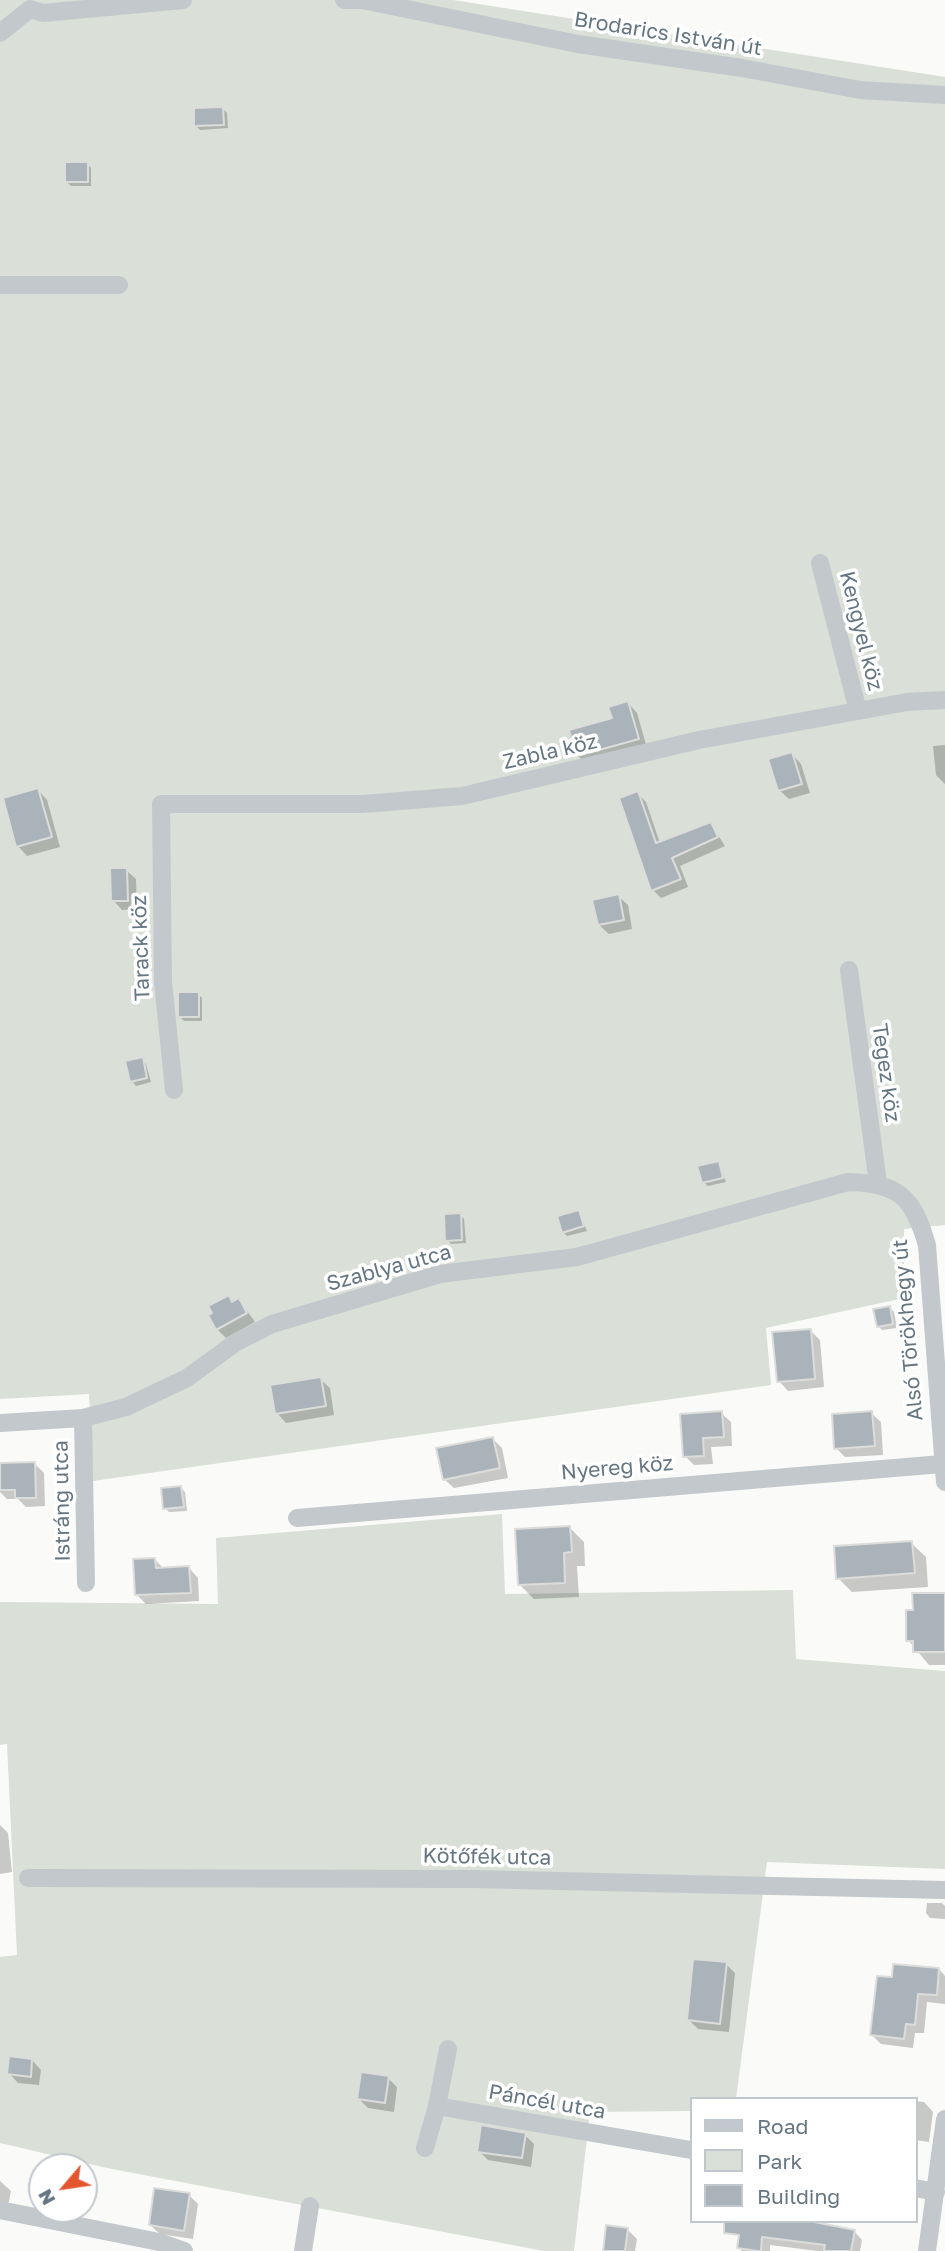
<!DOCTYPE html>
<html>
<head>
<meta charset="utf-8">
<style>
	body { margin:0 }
	#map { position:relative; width:945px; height:2251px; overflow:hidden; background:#fafaf8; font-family:"Golos Text",sans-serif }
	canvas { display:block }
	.legend { position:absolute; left:690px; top:2097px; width:228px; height:126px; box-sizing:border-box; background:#fff; border:2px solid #c1c8cd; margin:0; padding:9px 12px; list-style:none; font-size:21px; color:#657683 }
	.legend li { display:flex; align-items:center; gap:14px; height:35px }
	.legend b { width:35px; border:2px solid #c1c8cd }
	.north { position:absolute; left:28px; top:2153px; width:70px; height:70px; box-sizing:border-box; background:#fff; border:2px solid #c1c8cd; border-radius:50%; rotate:241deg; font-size:19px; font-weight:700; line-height:28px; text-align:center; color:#657683 }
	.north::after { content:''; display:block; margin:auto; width:24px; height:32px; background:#e4572e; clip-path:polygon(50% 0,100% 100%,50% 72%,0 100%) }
</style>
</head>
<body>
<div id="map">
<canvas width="945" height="2251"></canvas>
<ul class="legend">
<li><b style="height:9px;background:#c3c8cc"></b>Road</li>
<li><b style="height:19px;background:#dadfd7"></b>Park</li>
<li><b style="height:19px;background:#aab3b9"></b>Building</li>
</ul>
<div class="north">N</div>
</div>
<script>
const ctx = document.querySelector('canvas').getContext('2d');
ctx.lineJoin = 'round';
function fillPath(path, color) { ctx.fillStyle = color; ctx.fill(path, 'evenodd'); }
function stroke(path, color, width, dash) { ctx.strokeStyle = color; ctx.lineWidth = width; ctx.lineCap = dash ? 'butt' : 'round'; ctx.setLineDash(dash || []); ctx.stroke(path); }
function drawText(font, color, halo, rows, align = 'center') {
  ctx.font = font + ' "Golos Text",sans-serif'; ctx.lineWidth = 7; ctx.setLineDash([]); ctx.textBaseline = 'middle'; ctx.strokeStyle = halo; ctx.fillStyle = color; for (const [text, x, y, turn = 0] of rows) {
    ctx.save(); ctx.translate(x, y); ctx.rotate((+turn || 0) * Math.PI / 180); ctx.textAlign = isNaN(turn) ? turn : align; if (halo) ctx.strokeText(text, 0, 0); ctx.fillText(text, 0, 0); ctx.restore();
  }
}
const green = new Path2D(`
	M 0,0 L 453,0 L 945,77 L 945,1225 L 904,1229 L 904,1298 L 766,1328 L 771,1385 L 93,1481 L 89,1394 L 0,1399 Z
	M 502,1514 L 505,1594 L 793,1590 L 796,1659 L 945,1671 L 945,1869 L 767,1862 L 736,2099 L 691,2099 L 691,2111 L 590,2112 L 574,2251 L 544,2251 L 107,2168 L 0,2143 L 0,1957 L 17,1955 L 7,1744 L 0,1745 L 0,1602 L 218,1604 L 216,1538 Z`);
const shadow = new Path2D(`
	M 223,109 L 227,113 L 228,128 L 200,130 L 196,126 Z
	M 87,164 L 91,168 L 91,186 L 71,186 L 67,182 Z
	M 628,703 L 637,713 L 647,748 L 588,765 L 578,756 Z
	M 945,745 L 945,784 L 936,775 L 933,746 Z
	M 792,754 L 801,764 L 810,793 L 789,799 L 779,790 Z
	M 38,790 L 47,800 L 60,847 L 27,856 L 18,846 Z
	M 637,793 L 646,802 L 660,843 L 711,824 L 725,846 L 680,866 L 688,887 L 661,898 L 653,890 Z
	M 126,870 L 136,879 L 137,909 L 122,910 L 113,900 Z
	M 618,896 L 628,905 L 632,929 L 609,934 L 599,925 Z
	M 198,994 L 202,998 L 202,1021 L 184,1021 L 180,1017 Z
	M 142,1059 L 146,1064 L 151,1082 L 136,1086 L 132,1081 Z
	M 718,1163 L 726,1182 L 708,1186 L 703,1182 Z
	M 579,1212 L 587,1231 L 567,1236 L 563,1232 Z
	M 460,1215 L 464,1219 L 466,1243 L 451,1244 L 447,1240 Z
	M 228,1297 L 234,1303 L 239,1300 L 255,1322 L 226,1338 L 217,1329 Z
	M 890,1308 L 894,1312 L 897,1328 L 882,1330 L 878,1326 Z
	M 810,1330 L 820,1340 L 824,1387 L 788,1391 L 779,1381 Z
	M 320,1379 L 330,1388 L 334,1415 L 286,1423 L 277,1413 Z
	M 721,1413 L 731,1422 L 732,1446 L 711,1447 L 713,1464 L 694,1465 L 685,1456 Z
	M 871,1413 L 881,1422 L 883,1455 L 845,1457 L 836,1448 Z
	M 493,1439 L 502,1448 L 508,1478 L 454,1488 L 444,1479 Z
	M 35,1464 L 44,1473 L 45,1506 L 26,1507 L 18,1499 L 7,1499 L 0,1492 L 0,1465 Z
	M 181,1488 L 185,1492 L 187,1511 L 169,1512 L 165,1508 Z
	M 570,1528 L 584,1542 L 585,1566 L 577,1566 L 579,1597 L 534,1599 L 520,1585 Z
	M 911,1543 L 926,1557 L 928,1587 L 852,1592 L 838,1578 Z
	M 155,1560 L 164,1569 L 189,1568 L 198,1578 L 199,1601 L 146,1604 L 137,1595 Z
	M 945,1594 L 945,1665 L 929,1665 L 908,1640 L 914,1611 Z
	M 0,1825 L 8,1833 L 12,1872 L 0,1874 Z
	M 927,1903 L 942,1903 L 945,1906 L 945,1919 L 930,1918 L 926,1913 Z
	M 726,1964 L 735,1973 L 729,2032 L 698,2029 L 689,2020 Z
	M 939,1969 L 945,1976 L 945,2004 L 927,2002 L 924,2033 L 915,2033 L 913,2048 L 881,2044 L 872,2035 L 894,1979 Z
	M 32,2060 L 41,2070 L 39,2085 L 18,2083 L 9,2073 Z
	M 388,2078 L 397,2087 L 394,2112 L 368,2108 L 359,2099 Z
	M 915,2101 L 924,2102 L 933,2112 L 929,2142 L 915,2140 Z
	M 525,2135 L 534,2144 L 531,2167 L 488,2160 L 479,2151 Z
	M 0,2181 L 11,2191 L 8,2206 L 0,2204 Z
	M 189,2195 L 198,2204 L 193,2239 L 160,2234 L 150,2225 Z
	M 742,2221 L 820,2221 L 820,2225 L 854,2231 L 862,2240 L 860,2251 L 818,2251 L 770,2245 L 770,2251 L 742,2251 L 739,2248 Z
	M 628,2230 L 637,2239 L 635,2251 L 604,2251 Z`);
const building = new Path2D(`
	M 223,107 L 224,125 L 194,126 L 194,108 Z
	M 65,162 L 88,162 L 88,182 L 65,182 Z
	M 628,701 L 639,739 L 577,756 L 569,730 L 612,718 L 608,707 Z
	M 792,752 L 802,784 L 778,791 L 768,759 Z
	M 38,788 L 52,837 L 16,847 L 3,798 Z
	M 638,791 L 656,843 L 711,822 L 718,837 L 672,858 L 681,879 L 651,891 L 619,798 Z
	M 110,868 L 127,868 L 128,901 L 111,901 Z
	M 619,894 L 624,920 L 598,925 L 592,900 Z
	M 178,992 L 199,992 L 199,1017 L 178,1017 Z
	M 143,1057 L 147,1078 L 130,1082 L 125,1061 Z
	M 719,1161 L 723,1178 L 702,1183 L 697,1166 Z
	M 579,1210 L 584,1226 L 562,1233 L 557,1216 Z
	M 461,1213 L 462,1240 L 445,1241 L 444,1214 Z
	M 229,1295 L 232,1302 L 239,1298 L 247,1313 L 216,1330 L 208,1315 L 212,1313 L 208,1306 Z
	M 890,1306 L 893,1324 L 877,1327 L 873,1309 Z
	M 811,1329 L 815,1379 L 777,1382 L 772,1332 Z
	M 321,1377 L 326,1406 L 275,1414 L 270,1385 Z
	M 722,1411 L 724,1437 L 703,1438 L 704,1456 L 683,1457 L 680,1414 Z
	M 872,1411 L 875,1446 L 834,1449 L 832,1414 Z
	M 493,1437 L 500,1468 L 443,1480 L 436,1448 Z
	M 35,1462 L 36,1498 L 15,1498 L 15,1490 L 0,1490 L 0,1463 Z
	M 181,1486 L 184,1507 L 163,1509 L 161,1488 Z
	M 570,1526 L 572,1552 L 564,1553 L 565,1583 L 518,1585 L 515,1529 Z
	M 912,1541 L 915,1573 L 836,1579 L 834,1546 Z
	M 155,1558 L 156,1568 L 189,1566 L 191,1593 L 135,1595 L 133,1559 Z
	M 912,1593 L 945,1593 L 945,1652 L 913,1652 L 913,1641 L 906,1641 L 906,1610 L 913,1610 Z
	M 693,1959 L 727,1962 L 720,2024 L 687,2020 Z
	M 893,1964 L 939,1968 L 937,1995 L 918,1994 L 915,2025 L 906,2024 L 904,2039 L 870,2035 L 877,1976 L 892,1977 Z
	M 9,2056 L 32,2059 L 31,2077 L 7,2074 Z
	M 361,2072 L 389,2076 L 385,2103 L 357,2099 Z
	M 481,2125 L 526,2133 L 522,2158 L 477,2152 Z
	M 154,2188 L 190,2193 L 184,2231 L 149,2225 Z
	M 724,2221 L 809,2221 L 855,2230 L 851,2251 L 824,2251 L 825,2245 L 762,2237 L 761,2251 L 758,2251 L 737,2248 L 739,2235 L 724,2233 Z
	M 606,2225 L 628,2228 L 625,2251 L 603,2251 Z`);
const minor = new Path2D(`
	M 344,0 L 362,0 L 578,44 L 742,68 L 860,90 L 945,95
	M 30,9 L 43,13 L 183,0
	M 0,33 L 30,9
	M 0,285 L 119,285
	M 820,563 L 858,711
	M 849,970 L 878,1183
	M 174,1090 L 163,982 L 161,804 L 363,804 L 462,796 L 699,740 L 907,702 L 945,700
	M 83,1418 L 86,1583
	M 0,1423 L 83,1418 L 126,1407 L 187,1378 L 235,1343 L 272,1324 L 440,1274 L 577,1257 L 848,1182 C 899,1183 913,1197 927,1245 L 945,1482
	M 297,1518 L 942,1464
	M 28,1878 L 473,1879 L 945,1890
	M 437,2106 L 448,2049
	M 425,2148 L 437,2106 L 691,2150
	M 915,2188 L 936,2192
	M 0,2210 L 159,2242 L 184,2251
	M 303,2251 L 310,2206
	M 927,2251 L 945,2119`);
const streetNames = [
	["Brodarics István út",668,34,9],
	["Kengyel köz",861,631,76],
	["Zabla köz",550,752,-13],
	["Tarack köz",141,948,-92],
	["Tegez köz",886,1073,82],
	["Szablya utca",389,1268,-15],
	["Alsó Törökhegy út",908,1330,-95],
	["Nyereg köz",617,1468,-5],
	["Istráng utca",62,1501,-91],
	["Kötőfék utca",487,1857,1],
	["Páncél utca",547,2102,10]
];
fillPath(green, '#dadfd7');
fillPath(shadow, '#0003');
fillPath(building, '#aab3b9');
stroke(building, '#dcdcda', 2);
stroke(minor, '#c3c8cc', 18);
drawText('21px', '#657683', '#fff', streetNames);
</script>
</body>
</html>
